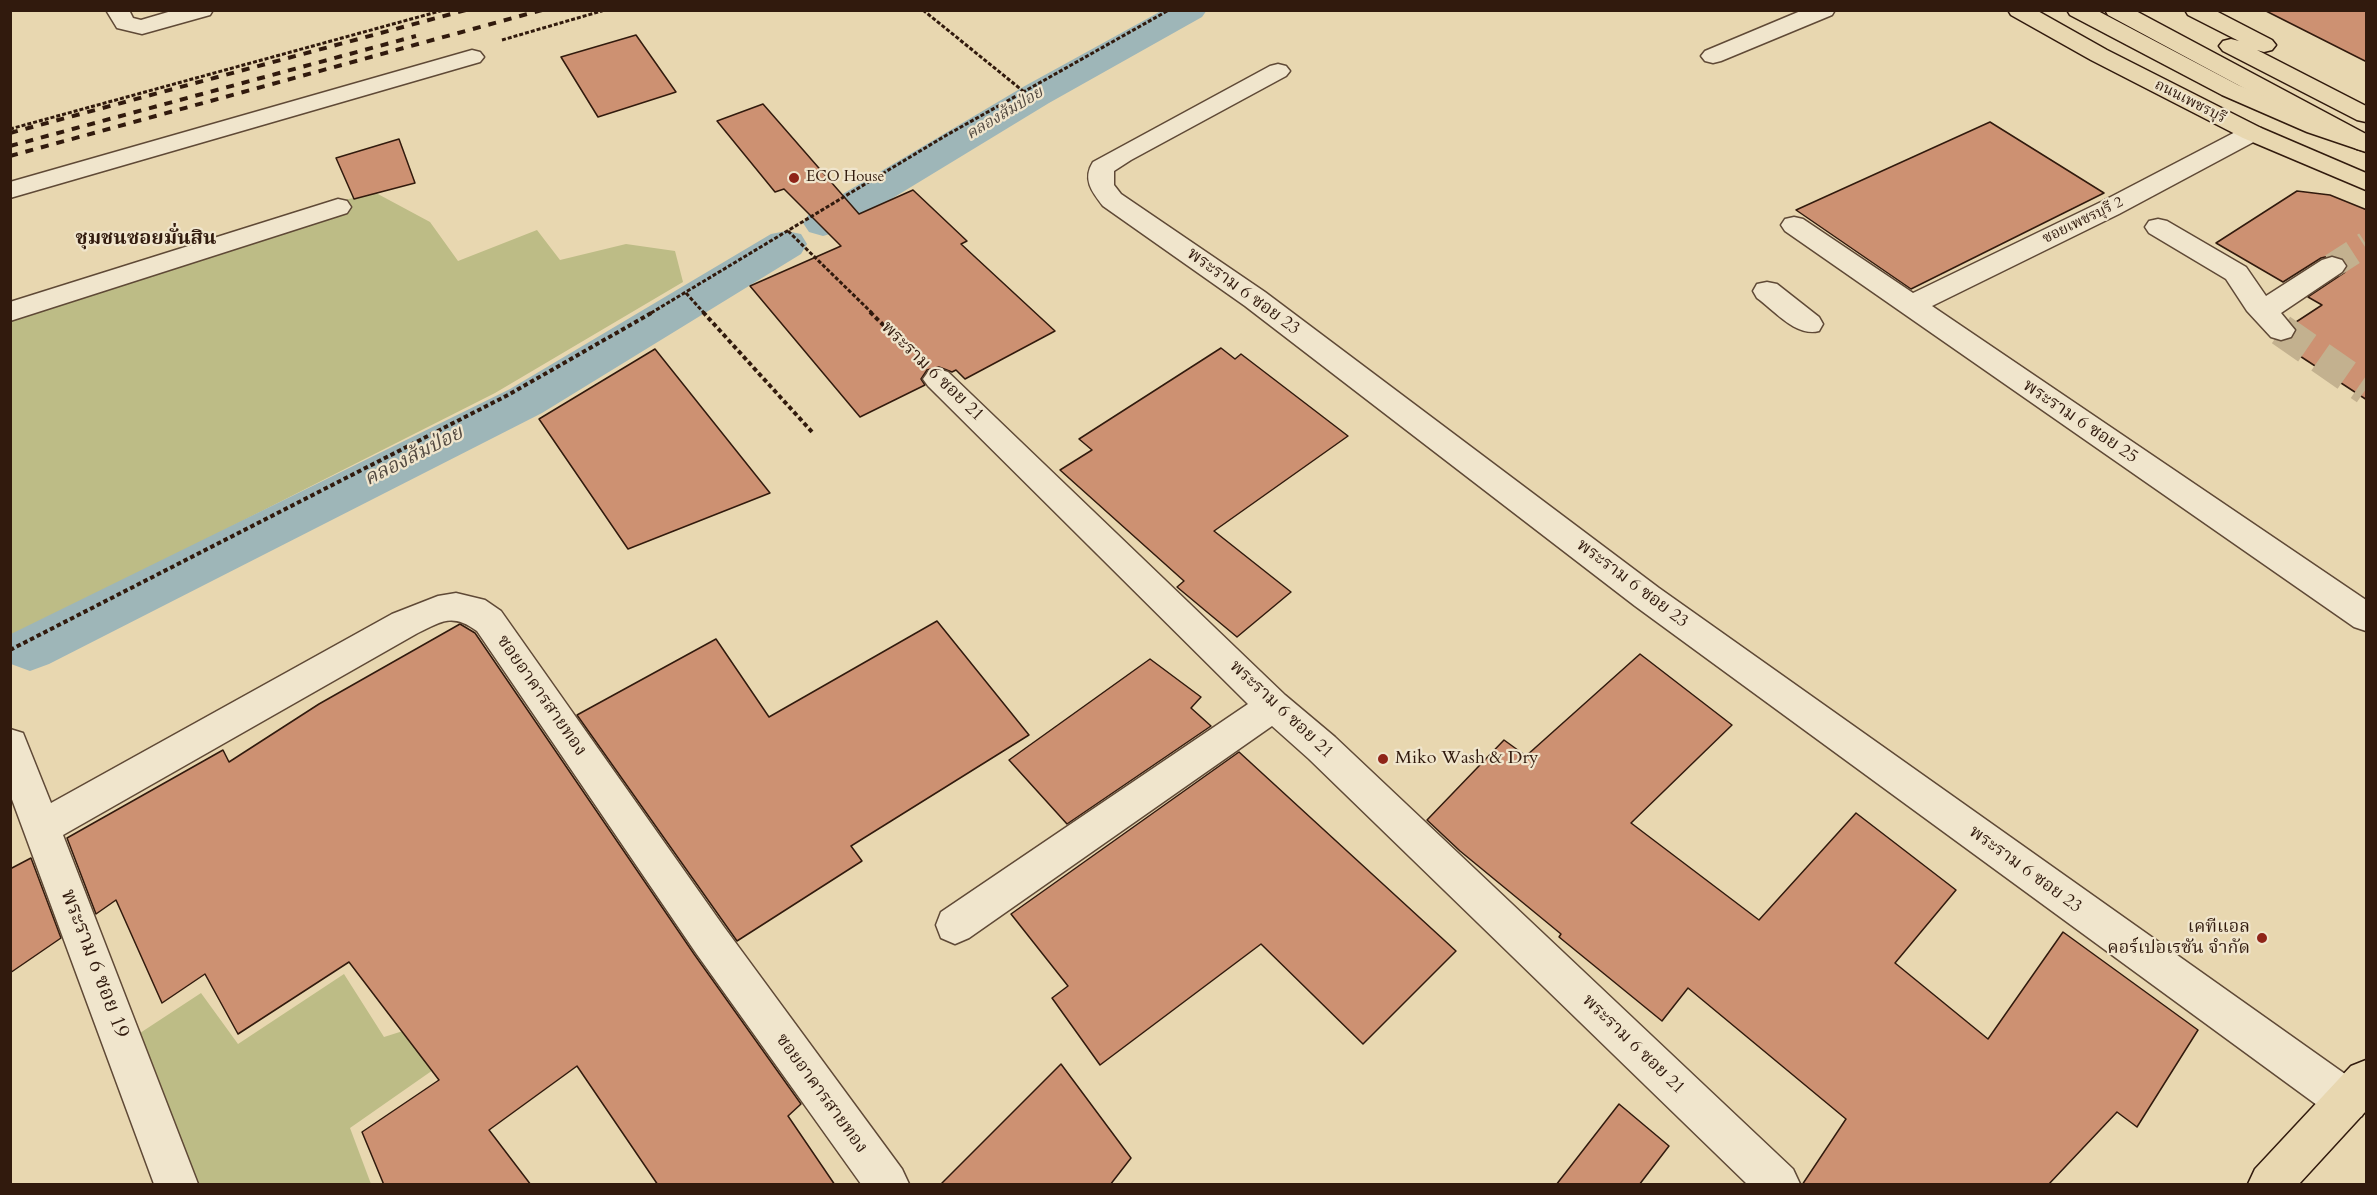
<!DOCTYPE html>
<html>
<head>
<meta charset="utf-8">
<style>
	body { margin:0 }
	#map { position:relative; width:2377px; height:1195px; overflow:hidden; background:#e8d7b0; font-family:Cardo,serif }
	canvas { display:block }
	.frame { position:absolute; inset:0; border:12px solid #311a0d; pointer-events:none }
</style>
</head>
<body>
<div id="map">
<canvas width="2377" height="1195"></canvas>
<div class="frame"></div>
</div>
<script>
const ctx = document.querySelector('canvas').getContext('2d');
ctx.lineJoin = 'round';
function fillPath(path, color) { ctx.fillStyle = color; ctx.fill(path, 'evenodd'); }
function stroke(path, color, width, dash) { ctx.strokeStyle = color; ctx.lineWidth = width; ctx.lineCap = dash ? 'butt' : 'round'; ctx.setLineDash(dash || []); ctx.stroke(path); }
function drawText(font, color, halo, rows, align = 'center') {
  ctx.font = font + ' Cardo,"Noto Serif Thai",serif'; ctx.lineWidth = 4.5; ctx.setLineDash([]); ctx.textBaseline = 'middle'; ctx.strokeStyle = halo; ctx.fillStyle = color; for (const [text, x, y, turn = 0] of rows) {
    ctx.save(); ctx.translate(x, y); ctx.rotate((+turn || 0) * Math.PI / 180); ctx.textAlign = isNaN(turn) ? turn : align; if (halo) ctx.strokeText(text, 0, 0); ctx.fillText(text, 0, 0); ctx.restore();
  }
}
const green = new Path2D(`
	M 376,193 L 430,222 L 458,261 L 537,230 L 560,260 L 626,244 L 675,251 L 683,282 L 495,393 L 11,638 L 11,310 L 299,210 Z
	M 344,974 L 384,1037 L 425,1024 L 443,1063 L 350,1128 L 371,1184 L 195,1184 L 137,1035 L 201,993 L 238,1044 Z`);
const canal = new Path2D(`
	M 1163,10 L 1207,10 L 1202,17 L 1049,103 L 837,232 L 823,236 L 809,232 L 803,223 L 809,214 L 1023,87 Z
	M 786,231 L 801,234 L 807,244 L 801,254 L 542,413 L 49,664 L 30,671 L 11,664 L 11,634 L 510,389 L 771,234 Z`);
const building = new Path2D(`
	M 2264,10 L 2367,10 L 2367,62 Z
	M 636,35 L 676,92 L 598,117 L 561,57 Z
	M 763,104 L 859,214 L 913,190 L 967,241 L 961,244 L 1055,331 L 965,379 L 956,370 L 952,372 L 939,367 L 927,370 L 921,379 L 925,385 L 860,417 L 750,286 L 841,246 L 784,189 L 775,192 L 717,121 Z
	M 1990,122 L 2104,193 L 1911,289 L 1796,210 Z
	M 399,139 L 415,183 L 354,199 L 336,158 Z
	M 2297,191 L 2330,195 L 2367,210 L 2367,400 L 2277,341 L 2293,338 L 2297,330 L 2293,324 L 2322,305 L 2308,297 L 2344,273 L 2348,267 L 2344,259 L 2333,255 L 2321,258 L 2283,282 L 2216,243 Z
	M 1221,348 L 1235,359 L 1241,354 L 1348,436 L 1214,531 L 1291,592 L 1237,637 L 1177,587 L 1184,581 L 1060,470 L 1092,450 L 1079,439 Z
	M 655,349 L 770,493 L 628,549 L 539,419 Z
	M 937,621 L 1029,735 L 851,846 L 862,861 L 737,941 L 577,715 L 716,639 L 769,717 Z
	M 460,624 L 475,633 L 694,954 L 801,1104 L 788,1116 L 835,1185 L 658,1185 L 577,1066 L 489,1130 L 531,1185 L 384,1185 L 362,1132 L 439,1080 L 349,962 L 238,1034 L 205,974 L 162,1003 L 116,900 L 96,914 L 67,838 L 223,750 L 229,762 L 319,704 Z
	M 1640,654 L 1732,725 L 1631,823 L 1759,920 L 1856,813 L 1956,890 L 1895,963 L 1988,1039 L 2063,932 L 2198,1030 L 2137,1127 L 2117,1112 L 2048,1185 L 1802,1185 L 1846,1119 L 1688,988 L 1662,1021 L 1559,937 L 1561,934 L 1460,851 L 1427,820 L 1504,740 L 1526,756 Z
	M 1150,659 L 1201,697 L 1191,708 L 1211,726 L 1067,824 L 1009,760 Z
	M 1239,752 L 1456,951 L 1363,1044 L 1261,944 L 1100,1065 L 1052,998 L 1068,986 L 1011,914 Z
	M 31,858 L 61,938 L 10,973 L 10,869 Z
	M 1061,1064 L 1131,1158 L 1110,1185 L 940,1185 Z
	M 1619,1104 L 1669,1146 L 1639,1185 L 1556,1185 Z`);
const minorTunnelFar1 = new Path2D(`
	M 2332,266 L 2366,244`);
const minorTunnel = new Path2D(`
	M 2281,330 L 2366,389`);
const pathFar1 = new Path2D(`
	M 923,10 L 1023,91
	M 502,40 L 605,10
	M 10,129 L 444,10
	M 788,231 L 872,313
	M 686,293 L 704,313
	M 651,313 L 945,136 L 1169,10`);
const path = new Path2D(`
	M 703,312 L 813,433
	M 870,312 L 912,353
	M 10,650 L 508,395 L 653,312`);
const minor = new Path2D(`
	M 106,10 L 129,10 L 133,18 L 141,20 L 175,10 L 213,10 L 210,15 L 142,34 L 117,28 Z
	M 1803,10 L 1835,10 L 1832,15 L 1721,61 L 1713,63 L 1705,61 L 1701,56 L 1705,51 Z
	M 472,50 L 480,52 L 484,57 L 480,62 L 10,198 L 10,182 Z
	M 1278,64 L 1286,66 L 1290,71 L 1286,76 L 1131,160 L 1114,171 L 1114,185 L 1121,194 L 1265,292 L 1659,588 L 2362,1086 L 2366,1097 L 2362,1116 L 2347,1122 L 2332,1116 L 1635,606 L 1245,306 L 1103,206 C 1092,192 1082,179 1093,162 L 1270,66 Z
	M 2252,126 L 2261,128 L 2264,133 L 2261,138 L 2119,214 L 1932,306 L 2366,600 L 2366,631 L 2354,627 L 1785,231 L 1781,225 L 1785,219 L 1794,217 L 1803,219 L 1913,293 L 2101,202 L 2243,128 Z
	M 338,199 L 347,201 L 351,207 L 347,213 L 10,321 L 10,302 Z
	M 2158,219 L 2167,221 L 2246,267 L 2266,296 L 2322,260 L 2332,257 L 2342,260 L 2346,266 L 2342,272 L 2281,313 L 2295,330 L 2291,337 L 2281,340 L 2271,337 L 2247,311 L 2226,279 L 2149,233 L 2145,227 L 2149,221 Z
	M 1767,282 L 1777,284 L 1819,317 L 1823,324 L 1819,331 C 1796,337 1775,311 1757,298 L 1753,291 L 1757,284 Z
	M 938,369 L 948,372 L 1285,695 L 1335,737 L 1793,1169 L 1800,1184 L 1747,1184 L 1309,759 L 1272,726 L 969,938 L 955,944 L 941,938 L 936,925 L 941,912 L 1248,704 L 928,386 L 923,379 L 928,372 Z
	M 456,593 L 485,600 L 501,611 L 724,927 L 902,1169 L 909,1184 L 861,1184 L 696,953 L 477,631 C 452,613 442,621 416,634 L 63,835 L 198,1184 L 154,1184 L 10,794 L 10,729 L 23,733 L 51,803 L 392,614 L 438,596 Z`);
const major = new Path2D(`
	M 2008,10 L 2036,10 L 2107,50 L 2261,128 L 2366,173 L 2366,190 L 2243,138 L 2091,60 L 2011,15 Z
	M 2105,10 L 2134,10 L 2366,134 L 2366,151 L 2357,149 L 2108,15 Z
	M 2185,10 L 2214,10 L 2272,40 L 2276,45 L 2272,50 L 2264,52 L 2257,50 L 2366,106 L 2366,122 L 2357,120 L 2223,51 L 2219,46 L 2223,41 L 2231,39 L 2239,41 L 2188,15 Z
	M 2366,1060 L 2366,1111 L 2299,1184 L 2248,1184 L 2255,1169 L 2351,1066 Z`);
const highway = new Path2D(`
	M 2067,10 L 2096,10 L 2238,85 L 2325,122 L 2366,137 L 2366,152 L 2307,132 L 2222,95 L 2070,15 Z`);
const rail = new Path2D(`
	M 10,133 L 466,10
	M 10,146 L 416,36
	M 10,156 L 542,10`);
const markers = [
	[794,178,6,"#8f2418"],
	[1383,759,6,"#8f2418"],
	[2262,938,6,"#8f2418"]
];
const farStreetnames = [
	["ถนนเพชรบุรี",2190,102,27],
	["ซอยเพชรบุรี 2",2083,221,-26]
];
const farPoinames = [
	["ECO House",806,178]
];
const farWaternames = [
	["คลองส้มป่อย",1005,114,-31]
];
const streetNames = [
	["พระราม 6 ซอย 23",1243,292,36],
	["พระราม 6 ซอย 21",932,372,44],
	["พระราม 6 ซอย 25",2080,422,34],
	["พระราม 6 ซอย 23",1632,584,37],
	["ซอยอาคารสายทอง",541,696,55],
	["พระราม 6 ซอย 21",1281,710,43],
	["พระราม 6 ซอย 23",2025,870,36],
	["พระราม 6 ซอย 21",1633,1045,44],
	["ซอยอาคารสายทอง",821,1094,54]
];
const poiNames = [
	["Miko Wash & Dry",1395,759],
	["เคทีแอล",2250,928,"right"],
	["คอร์เปอเรชัน จำกัด",2250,949,"right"]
];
const neighbourhoodNames = [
	["ชุมชนซอยมั่นสิน",146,239]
];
const waterNames = [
	["คลองส้มป่อย",414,457,-27]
];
const nearStreetnames = [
	["พระราม 6 ซอย 19",94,964,69]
];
fillPath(green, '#bdbc86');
fillPath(canal, '#9eb6b8');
fillPath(building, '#cd9172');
stroke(building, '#311a0d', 1.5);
stroke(minorTunnelFar1, '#c3b18f', 25, [25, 13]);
stroke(minorTunnel, '#c3b18f', 32, [32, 16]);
stroke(minor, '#5f4936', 3);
stroke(major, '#311a0d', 3);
stroke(highway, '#311a0d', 3);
stroke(pathFar1, '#311a0d', 3, [4, 2]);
stroke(path, '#311a0d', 4, [4.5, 3]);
fillPath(minor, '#f0e5cc');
fillPath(major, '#e8d7b0');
fillPath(highway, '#e8d7b0');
stroke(rail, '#311a0d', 4, [8, 8]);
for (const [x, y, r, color] of markers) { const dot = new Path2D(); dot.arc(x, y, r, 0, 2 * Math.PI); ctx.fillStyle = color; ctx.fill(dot); stroke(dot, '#f0e5cc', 2); }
drawText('15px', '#311a0d', '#f0e5cc', farStreetnames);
drawText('15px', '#311a0d', '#f0e5cc', farPoinames, 'left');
drawText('italic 16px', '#524940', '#f0e5cc', farWaternames);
drawText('18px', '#311a0d', '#f0e5cc', streetNames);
drawText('18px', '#311a0d', '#f0e5cc', poiNames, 'left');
drawText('bold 20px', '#311a0d', '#f0e5cc', neighbourhoodNames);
drawText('italic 20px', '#524940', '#f0e5cc', waterNames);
drawText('21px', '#311a0d', '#f0e5cc', nearStreetnames);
</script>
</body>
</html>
